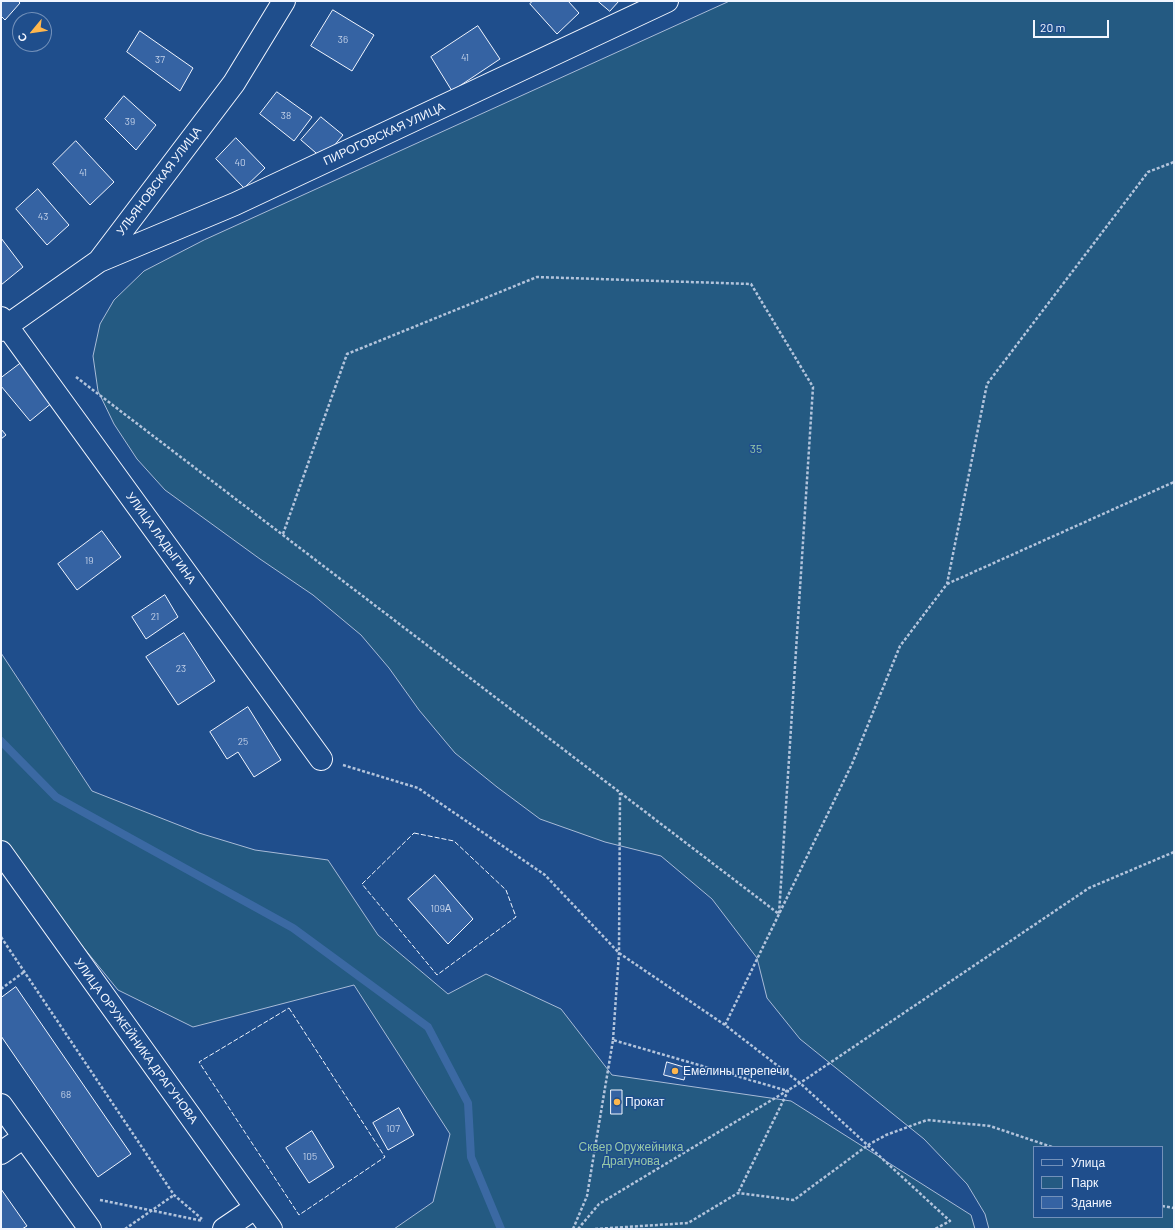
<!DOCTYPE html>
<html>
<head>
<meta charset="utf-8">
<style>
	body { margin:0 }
	#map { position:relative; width:1175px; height:1230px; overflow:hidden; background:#1f4e8c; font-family:Barlow,sans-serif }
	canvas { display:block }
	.frame { position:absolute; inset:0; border:2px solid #f2f6ff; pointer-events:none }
	.legend { position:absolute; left:1033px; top:1146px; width:130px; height:72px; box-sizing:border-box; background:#1f4e8c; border:1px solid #7391ba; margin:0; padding:5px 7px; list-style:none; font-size:12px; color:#f2f6ff }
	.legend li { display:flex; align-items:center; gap:8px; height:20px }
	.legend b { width:20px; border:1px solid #7391ba }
	.north { position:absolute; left:12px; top:12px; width:40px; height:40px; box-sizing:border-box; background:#1f4e8c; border:1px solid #7391ba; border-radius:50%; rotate:241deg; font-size:11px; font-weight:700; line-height:16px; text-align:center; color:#f2f6ff }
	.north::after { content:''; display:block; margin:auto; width:14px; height:18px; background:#ffb74d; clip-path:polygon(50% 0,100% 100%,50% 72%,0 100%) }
	.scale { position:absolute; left:1033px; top:20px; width:76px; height:18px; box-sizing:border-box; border:2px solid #f2f6ff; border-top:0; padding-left:5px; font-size:12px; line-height:14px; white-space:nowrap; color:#f2f6ff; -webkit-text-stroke:3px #1f4e8c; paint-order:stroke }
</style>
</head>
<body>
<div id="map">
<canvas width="1175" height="1230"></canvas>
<div class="frame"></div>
<ul class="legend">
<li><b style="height:5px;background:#1f4e8c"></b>Улица</li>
<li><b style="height:11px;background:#245a82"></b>Парк</li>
<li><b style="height:11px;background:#3563a3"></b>Здание</li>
</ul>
<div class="north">С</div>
<div class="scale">20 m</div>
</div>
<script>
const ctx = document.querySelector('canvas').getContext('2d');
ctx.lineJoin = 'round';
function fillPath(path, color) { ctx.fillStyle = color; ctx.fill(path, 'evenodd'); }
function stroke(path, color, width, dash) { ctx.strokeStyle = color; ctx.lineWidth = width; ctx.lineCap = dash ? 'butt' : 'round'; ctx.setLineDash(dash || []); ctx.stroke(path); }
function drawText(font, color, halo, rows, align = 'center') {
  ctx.font = font + ' Barlow,sans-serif'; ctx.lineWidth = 3; ctx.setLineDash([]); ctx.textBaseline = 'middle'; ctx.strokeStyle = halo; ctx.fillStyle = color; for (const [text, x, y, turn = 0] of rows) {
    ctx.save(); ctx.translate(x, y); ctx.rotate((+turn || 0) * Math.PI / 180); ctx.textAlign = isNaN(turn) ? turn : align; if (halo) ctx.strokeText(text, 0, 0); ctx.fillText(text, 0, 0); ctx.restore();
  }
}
const green = new Path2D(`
	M 730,1 L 1174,1 L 1174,1229 L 989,1229 L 985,1214 L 967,1184 L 924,1139 L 800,1039 L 767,998 L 757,958 L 712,899 L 661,856 L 605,842 L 540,819 L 497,787 L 455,753 L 419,710 L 389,668 L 361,635 L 313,595 L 260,559 L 165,490 L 137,459 L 114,424 L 98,391 L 93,356 L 100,324 L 114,300 L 144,271 L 204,240 ZM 1034,1147 L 1162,1147 L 1162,1217 L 1034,1217 Z
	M 1,653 L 92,791 L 199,833 L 255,850 L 328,860 L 378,935 L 448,994 L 486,974 L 561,1009 L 612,1075 L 791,1101 L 971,1215 L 975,1229 L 394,1229 L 433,1202 L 450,1134 L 354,985 L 193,1027 L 118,990 L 14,862 L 1,842 Z`);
const stream = new Path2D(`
	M 1,741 L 56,797 L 293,928 L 428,1027 L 468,1103 L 471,1157 L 501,1229`);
const building = new Path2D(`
	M 1,1 L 18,1 L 20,3 L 5,20 L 1,16 Z
	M 533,1 L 568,1 L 579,13 L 557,34 L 530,4 Z
	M 598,1 L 619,1 L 610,11 Z
	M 333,10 L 374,35 L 352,71 L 311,46 Z
	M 478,26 L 500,59 L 452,91 L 431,57 Z
	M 140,31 L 193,68 L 180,91 L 127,52 Z
	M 277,92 L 312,117 L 294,141 L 260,114 Z
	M 124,96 L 156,125 L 136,150 L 105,119 Z
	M 321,117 L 343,135 L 323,159 L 301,140 Z
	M 236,138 L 265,168 L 244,188 L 216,159 Z
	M 76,141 L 114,182 L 90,205 L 53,164 Z
	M 38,189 L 69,225 L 47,245 L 16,209 Z
	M 1,238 L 23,267 L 1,285 Z
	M 21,363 L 53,402 L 30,421 L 1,386 L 1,378 Z
	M 1,429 L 6,435 L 1,439 Z
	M 102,531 L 121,557 L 77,590 L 58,564 Z
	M 165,595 L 178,617 L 146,639 L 132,617 Z
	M 184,633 L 215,681 L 178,705 L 146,657 Z
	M 248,707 L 281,760 L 254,777 L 238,752 L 227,759 L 210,732 Z
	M 435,875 L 473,919 L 448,944 L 408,899 Z
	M 16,987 L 131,1154 L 98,1177 L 1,1036 L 1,998 Z
	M 667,1062 L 687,1068 L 684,1080 L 664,1075 Z
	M 611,1090 L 622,1090 L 622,1114 L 611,1114 Z
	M 399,1108 L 414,1135 L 388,1150 L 373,1123 Z
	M 312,1131 L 334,1167 L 309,1183 L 286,1148 Z
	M 1,1189 L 27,1226 L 22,1229 L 1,1229 Z`);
const path = new Path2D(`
	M 76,377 L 779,914
	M 283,534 L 347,354 L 537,277 L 751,284 L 813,387 L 779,914
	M 947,584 L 1174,482
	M 343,765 L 418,788 L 545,875 L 619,953 L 725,1025 L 800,1083 L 950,1221 L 935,1229
	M 1,937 L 174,1195 L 202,1219
	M 1,989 L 24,972
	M 725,1025 L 852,764 L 900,646 L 947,584 L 987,384 L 1148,172 L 1174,162
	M 613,1040 L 619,953 L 620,793
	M 100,1200 L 203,1221
	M 1162,1206 L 1174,1208
	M 125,1229 L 174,1195
	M 573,1229 L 587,1196 L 613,1040 L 788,1091 L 738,1193
	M 578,1229 L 599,1204 L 800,1083 L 1089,888 L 1174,852
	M 595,1229 L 688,1223 L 738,1193 L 794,1200 L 868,1145 L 886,1135 L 927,1120 L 990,1126 L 1052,1147`);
const minor = new Path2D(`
	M 99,261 L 235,204 L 667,1
	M 1,318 L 321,759
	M 1,330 L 99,261 L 234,83 L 284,1
	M 1,852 L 271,1229
	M 1,1105 L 90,1229
	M 1,1153 L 24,1137
	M 224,1229 L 255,1208`);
const fence = new Path2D(`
	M 414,833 L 454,841 L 506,890 L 516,917 L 437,975 L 362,884 Z
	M 289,1008 L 385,1157 L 299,1215 L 199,1062 Z`);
const markers = [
	[675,1071,4,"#ffb74d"],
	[617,1102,4,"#ffb74d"]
];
const numberNames = [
	["36",343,40],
	["41",465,58],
	["37",160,60],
	["38",286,116],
	["39",130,122],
	["40",240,163],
	["41",83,173],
	["43",43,217],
	["19",89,561],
	["21",155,617],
	["23",181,669],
	["25",243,742],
	["109А",441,909],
	["68",66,1095],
	["107",393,1129],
	["105",310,1157]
];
const streetNames = [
	["ПИРОГОВСКАЯ УЛИЦА",384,134,-25],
	["УЛЬЯНОВСКАЯ УЛИЦА",159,181,-53],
	["УЛИЦА ЛАДЫГИНА",161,538,54],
	["УЛИЦА ОРУЖЕЙНИКА ДРАГУНОВА",136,1041,54]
];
const parkNames = [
	["35",756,449],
	["Сквер Оружейника",631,1147],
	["Драгунова",631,1161]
];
const poiNames = [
	["Емелины перепечи",683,1071],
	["Прокат",625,1102]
];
fillPath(green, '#245a82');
stroke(green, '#a8bbd7', 1);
stroke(stream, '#3b69a3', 8);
fillPath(building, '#3563a3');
stroke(building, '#f2f6ff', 1);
stroke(minor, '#f2f6ff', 24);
stroke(path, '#b3c4dc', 2.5, [3, 2]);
stroke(minor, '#1f4e8c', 22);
stroke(fence, '#f2f6ff', 1, [5, 2]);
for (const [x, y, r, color] of markers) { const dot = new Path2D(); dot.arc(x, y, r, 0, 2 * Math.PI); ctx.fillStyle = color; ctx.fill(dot); stroke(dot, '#1f4e8c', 1.5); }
drawText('10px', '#c3d1e8', null, numberNames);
drawText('12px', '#f2f6ff', '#1f4e8c', streetNames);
drawText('12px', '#97c8a6', '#1f4e8c', parkNames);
drawText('12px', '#f2f6ff', '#1f4e8c', poiNames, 'left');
</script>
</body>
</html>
